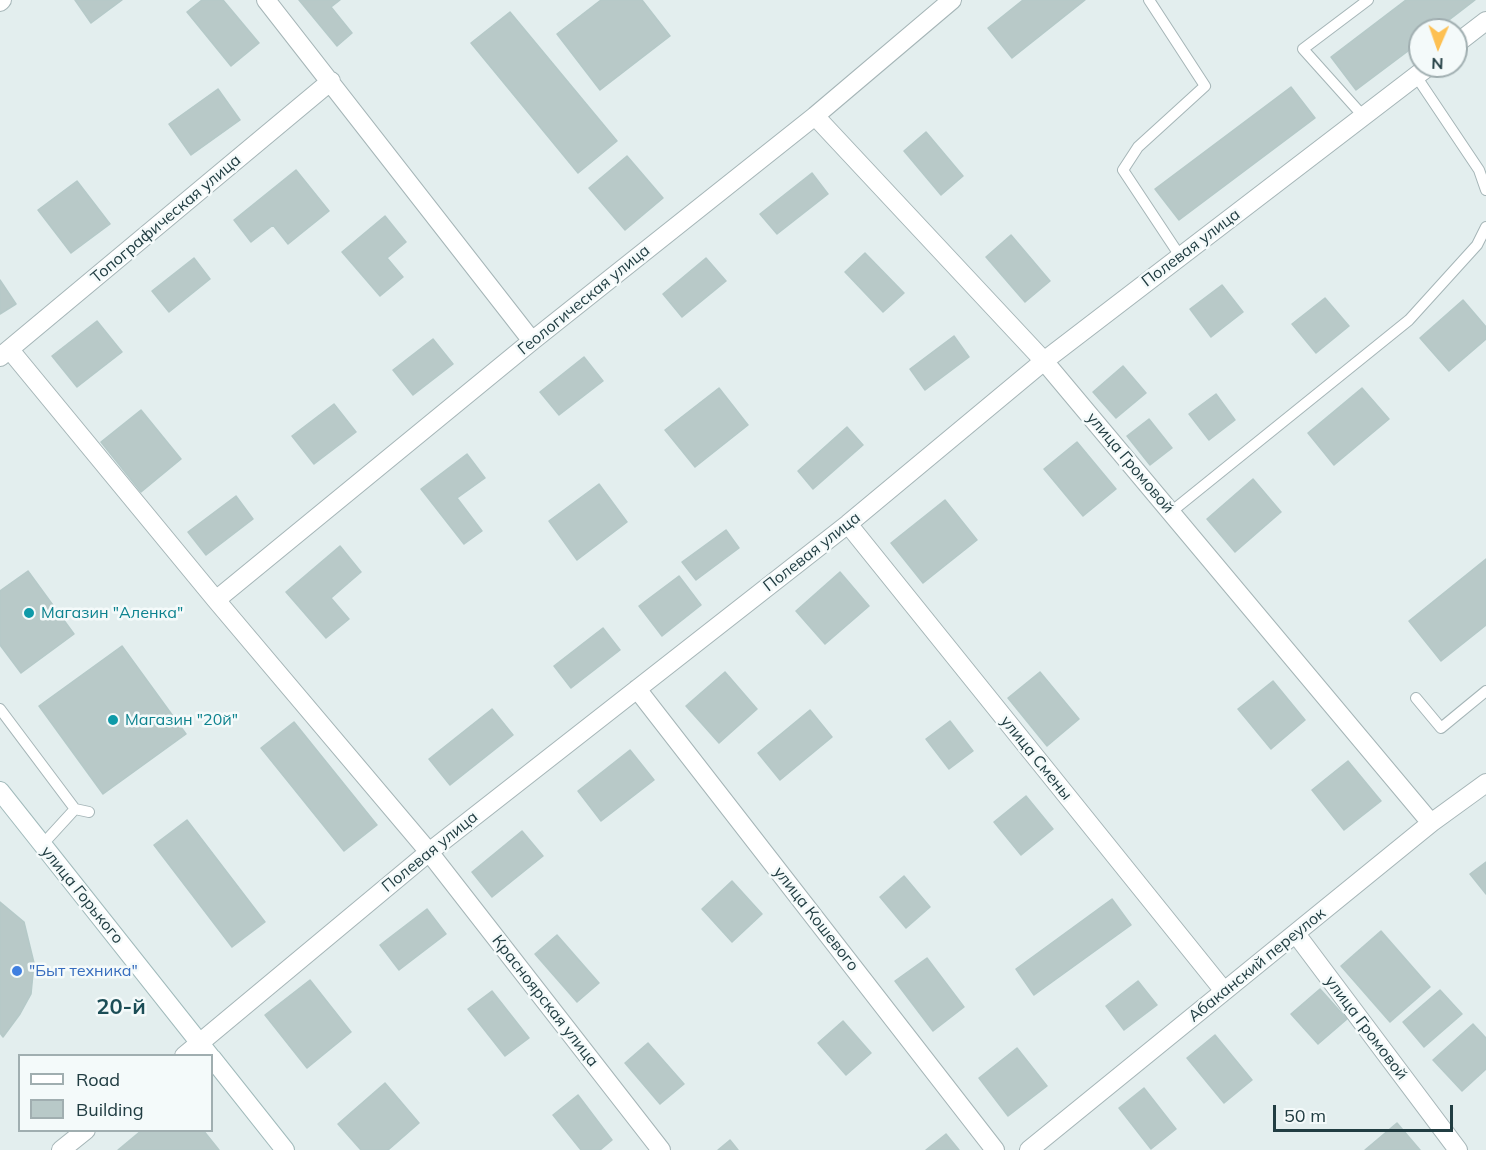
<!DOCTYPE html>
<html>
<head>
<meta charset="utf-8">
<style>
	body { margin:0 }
	#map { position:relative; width:1486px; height:1150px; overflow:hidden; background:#e3eeee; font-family:Mulish,sans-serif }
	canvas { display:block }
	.legend { position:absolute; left:18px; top:1054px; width:195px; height:78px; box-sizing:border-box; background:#f4fafa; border:2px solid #a0aeb0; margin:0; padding:8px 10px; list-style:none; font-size:18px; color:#213d42 }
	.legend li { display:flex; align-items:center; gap:12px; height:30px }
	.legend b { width:30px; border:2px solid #a0aeb0 }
	.north { position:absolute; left:1408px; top:18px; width:60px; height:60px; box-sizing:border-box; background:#f4fafa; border:2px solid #a0aeb0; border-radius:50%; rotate:182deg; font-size:16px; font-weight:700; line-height:24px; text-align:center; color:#213d42 }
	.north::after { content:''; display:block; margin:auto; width:21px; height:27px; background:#fdc052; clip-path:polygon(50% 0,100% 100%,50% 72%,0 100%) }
	.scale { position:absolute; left:1273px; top:1105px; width:180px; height:27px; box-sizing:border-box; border:3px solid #213d42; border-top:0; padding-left:8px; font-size:18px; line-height:21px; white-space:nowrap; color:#213d42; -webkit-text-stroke:4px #f4fafa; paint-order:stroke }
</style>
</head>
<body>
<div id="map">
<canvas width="1486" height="1150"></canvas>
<ul class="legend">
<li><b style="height:8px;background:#fff"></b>Road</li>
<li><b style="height:16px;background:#b8c9c8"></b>Building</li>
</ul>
<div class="north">N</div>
<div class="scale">50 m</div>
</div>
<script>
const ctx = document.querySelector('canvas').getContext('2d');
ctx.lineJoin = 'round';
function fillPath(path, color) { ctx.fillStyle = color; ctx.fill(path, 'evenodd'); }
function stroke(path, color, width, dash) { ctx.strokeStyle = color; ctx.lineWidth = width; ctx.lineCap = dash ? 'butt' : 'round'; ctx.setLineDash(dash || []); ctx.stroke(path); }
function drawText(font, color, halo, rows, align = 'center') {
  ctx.font = font + ' Mulish,sans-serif'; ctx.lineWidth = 5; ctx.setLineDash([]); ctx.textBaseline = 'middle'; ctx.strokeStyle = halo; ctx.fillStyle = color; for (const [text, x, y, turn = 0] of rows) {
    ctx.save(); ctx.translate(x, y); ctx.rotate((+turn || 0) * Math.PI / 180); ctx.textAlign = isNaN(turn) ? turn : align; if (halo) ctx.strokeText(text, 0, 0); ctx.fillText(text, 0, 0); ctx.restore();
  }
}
const building = new Path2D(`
	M 75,0 L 122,0 L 91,23 Z
	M 202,0 L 223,0 L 259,43 L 231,66 L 187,12 Z
	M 299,0 L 340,0 L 331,7 L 352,33 L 337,46 Z
	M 601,0 L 642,0 L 670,36 L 600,90 L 557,34 Z
	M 1023,0 L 1085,0 L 1012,58 L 988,28 Z
	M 1406,0 L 1475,0 L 1436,30 L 1420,30 L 1420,42 L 1356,90 L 1331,57 Z
	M 510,12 L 617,141 L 578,173 L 471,43 Z
	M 1291,87 L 1315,118 L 1179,220 L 1155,189 Z
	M 218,89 L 240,120 L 191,155 L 169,124 Z
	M 926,132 L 963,176 L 941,195 L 904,151 Z
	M 627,156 L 663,198 L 625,230 L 589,188 Z
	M 296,170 L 329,211 L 288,244 L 273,225 L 251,242 L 234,220 Z
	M 812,173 L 828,194 L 777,234 L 760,214 Z
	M 77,181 L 110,224 L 71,253 L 38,210 Z
	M 385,216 L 406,242 L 387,258 L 403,277 L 380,296 L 342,252 Z
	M 1011,235 L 1050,281 L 1025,302 L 986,257 Z
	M 865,253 L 904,293 L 883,312 L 845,272 Z
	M 194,258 L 210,279 L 169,312 L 152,291 Z
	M 706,258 L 726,281 L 682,317 L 663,294 Z
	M 0,280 L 16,304 L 0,314 Z
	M 1222,285 L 1243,312 L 1211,337 L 1190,309 Z
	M 1325,298 L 1349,326 L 1316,353 L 1292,324 Z
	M 1463,300 L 1486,327 L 1486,339 L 1449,371 L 1420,338 Z
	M 97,321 L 122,352 L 77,387 L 52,356 Z
	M 954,336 L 969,357 L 925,390 L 910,369 Z
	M 433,339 L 453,364 L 413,395 L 393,370 Z
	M 584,357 L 603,381 L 559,415 L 540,392 Z
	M 1123,366 L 1146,393 L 1116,418 L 1093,392 Z
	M 719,388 L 748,425 L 695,467 L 665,430 Z
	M 1362,388 L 1389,419 L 1334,465 L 1308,433 Z
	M 1216,394 L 1235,420 L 1209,440 L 1189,414 Z
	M 334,404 L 356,432 L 314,464 L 292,436 Z
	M 141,410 L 181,459 L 141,492 L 101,442 Z
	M 1149,419 L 1172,448 L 1150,465 L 1127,436 Z
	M 847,427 L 863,445 L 813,489 L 798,471 Z
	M 1077,442 L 1116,489 L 1083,516 L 1044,469 Z
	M 467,454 L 485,478 L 457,498 L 482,531 L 464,544 L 421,489 Z
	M 1253,479 L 1281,512 L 1235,552 L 1207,519 Z
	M 599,484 L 627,522 L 577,560 L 549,521 Z
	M 236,496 L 253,519 L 206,555 L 188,532 Z
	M 945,500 L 977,540 L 923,583 L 891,543 Z
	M 726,530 L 739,548 L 696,580 L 682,562 Z
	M 340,546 L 361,572 L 331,598 L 349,619 L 326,638 L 286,592 Z
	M 1486,559 L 1486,625 L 1441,661 L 1409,621 Z
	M 28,571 L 74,634 L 21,673 L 0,645 L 0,591 Z
	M 840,572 L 869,606 L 825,644 L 796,611 Z
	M 679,576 L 701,605 L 662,636 L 639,606 Z
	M 603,628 L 620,650 L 571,688 L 554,666 Z
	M 122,646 L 186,734 L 103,794 L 39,706 Z
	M 725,672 L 757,709 L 719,743 L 686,706 Z
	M 1040,672 L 1079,719 L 1047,746 L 1008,698 Z
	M 1273,681 L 1305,720 L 1271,749 L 1238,709 Z
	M 492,709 L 513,735 L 450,785 L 429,759 Z
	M 810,710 L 832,737 L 780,780 L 758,753 Z
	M 950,721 L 973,751 L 949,769 L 926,739 Z
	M 294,722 L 377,825 L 344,851 L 261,748 Z
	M 630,750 L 654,780 L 601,821 L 578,791 Z
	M 1348,761 L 1381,801 L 1344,830 L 1312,790 Z
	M 1026,796 L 1053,829 L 1021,855 L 994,822 Z
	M 187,820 L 265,922 L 232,947 L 154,845 Z
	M 522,831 L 543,856 L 492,897 L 472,872 Z
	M 1486,862 L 1486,894 L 1470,874 Z
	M 904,876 L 930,907 L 906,928 L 880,897 Z
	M 732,881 L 762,914 L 732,942 L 702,909 Z
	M 1112,899 L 1131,925 L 1034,995 L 1016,969 Z
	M 0,902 L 24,922 L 34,963 L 31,994 L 20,1014 L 3,1037 L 0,1033 Z
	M 427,909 L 446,934 L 399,970 L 380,945 Z
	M 1381,931 L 1430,987 L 1390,1022 L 1341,966 Z
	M 557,935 L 599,983 L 577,1002 L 535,954 Z
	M 927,958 L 964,1007 L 933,1031 L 895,981 Z
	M 310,980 L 351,1032 L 307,1068 L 265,1015 Z
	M 1138,981 L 1157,1005 L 1124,1030 L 1106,1006 Z
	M 1320,989 L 1347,1019 L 1318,1044 L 1291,1014 Z
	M 1440,990 L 1462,1014 L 1424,1047 L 1403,1022 Z
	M 492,991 L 529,1038 L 505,1056 L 468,1009 Z
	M 843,1021 L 871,1053 L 846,1075 L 818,1043 Z
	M 1473,1024 L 1486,1038 L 1486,1069 L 1462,1091 L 1433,1060 Z
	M 1215,1035 L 1252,1080 L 1224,1103 L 1187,1058 Z
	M 648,1043 L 684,1084 L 660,1104 L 625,1063 Z
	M 1017,1048 L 1047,1086 L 1008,1116 L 979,1078 Z
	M 385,1083 L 419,1123 L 388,1150 L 361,1150 L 338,1124 Z
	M 1144,1088 L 1176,1129 L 1151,1149 L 1119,1108 Z
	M 578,1095 L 612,1140 L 600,1150 L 581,1150 L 553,1115 Z
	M 1397,1123 L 1420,1150 L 1365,1150 Z
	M 142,1130 L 203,1130 L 219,1150 L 118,1150 Z
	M 946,1134 L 959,1150 L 926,1150 Z
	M 730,1140 L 738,1150 L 718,1150 Z`);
const lane = new Path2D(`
	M 1149,0 L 1205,86 L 1138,147 L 1123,170 L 1180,256
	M 1416,76 L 1479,170 L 1486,190
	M 1364,117 L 1303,49 L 1368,0
	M 1171,512 L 1409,320 L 1477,245 L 1486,227
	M 1416,698 L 1441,728 L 1486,691
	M 0,709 L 75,809
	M 42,845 L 75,809 L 89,812`);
const street = new Path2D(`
	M 266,0 L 532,341
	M 0,2 L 2,0
	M 1456,44 L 1486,21
	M 815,116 L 1044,361 L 1431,823
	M 10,350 L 216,600 L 429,852 L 661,1150
	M 0,357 L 331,81
	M 848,524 L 1224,991
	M 216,600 L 532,341 L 815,116 L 952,0
	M 637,689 L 995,1150
	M 1296,934 L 1458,1150
	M 184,1056 L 429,852 L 848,524 L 1044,361 L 1429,66
	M 61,1150 L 86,1130
	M 1029,1150 L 1431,823 L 1486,783`);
const secondary = new Path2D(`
	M 0,791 L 210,1056
	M 212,1058 L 285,1150`);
const markers = [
	[29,613,6,"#0f9aa8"],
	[113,720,6,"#0f9aa8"],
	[17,971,6,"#3f7fe0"]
];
const streetNames = [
	["Топографическая улица",166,219,-40],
	["Полевая улица",1191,248,-37],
	["Геологическая улица",584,300,-39],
	["улица Громовой",1130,463,50],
	["Полевая улица",812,552,-38],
	["улица Смены",1036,758,51],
	["Полевая улица",430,852,-39],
	["улица Горького",82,895,51],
	["улица Кошевого",816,919,52],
	["Абаканский переулок",1257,965,-39],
	["Красноярская улица",545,1001,52],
	["улица Громовой",1366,1028,53]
];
const cultureNames = [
	["Магазин \"Аленка\"",41,613],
	["Магазин \"20й\"",125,720]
];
const shopNames = [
	["\"Быт техника\"",29,971]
];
const districtNames = [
	["20-й",121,1007]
];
fillPath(building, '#b8c9c8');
stroke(building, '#b5c9c8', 1.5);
stroke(lane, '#a5b5b7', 12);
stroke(street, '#a5b5b7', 20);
stroke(secondary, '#a1babb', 20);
stroke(lane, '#fff', 10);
stroke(street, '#fff', 18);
stroke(secondary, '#fff', 18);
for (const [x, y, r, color] of markers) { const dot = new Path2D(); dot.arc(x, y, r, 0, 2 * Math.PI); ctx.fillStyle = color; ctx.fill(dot); stroke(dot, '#f4fafa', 2); }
drawText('16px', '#213d42', '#f4fafa', streetNames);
drawText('16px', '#0d838f', '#f4fafa', cultureNames, 'left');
drawText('16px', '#366cbe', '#f4fafa', shopNames, 'left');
drawText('bold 22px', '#1b4d56', '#f4fafa', districtNames);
</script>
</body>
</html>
